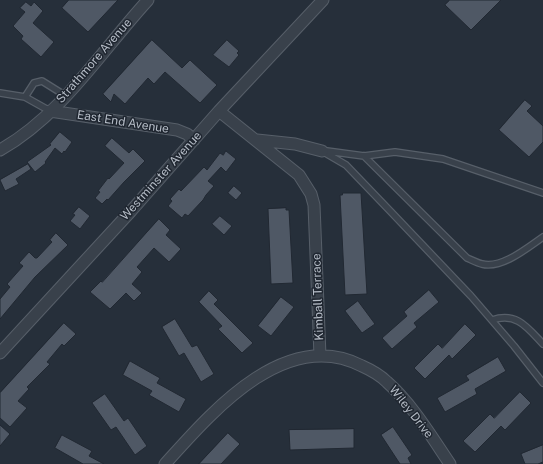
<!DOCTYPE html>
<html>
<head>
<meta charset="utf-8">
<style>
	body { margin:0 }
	canvas { display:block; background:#262f3a }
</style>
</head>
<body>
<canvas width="543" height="464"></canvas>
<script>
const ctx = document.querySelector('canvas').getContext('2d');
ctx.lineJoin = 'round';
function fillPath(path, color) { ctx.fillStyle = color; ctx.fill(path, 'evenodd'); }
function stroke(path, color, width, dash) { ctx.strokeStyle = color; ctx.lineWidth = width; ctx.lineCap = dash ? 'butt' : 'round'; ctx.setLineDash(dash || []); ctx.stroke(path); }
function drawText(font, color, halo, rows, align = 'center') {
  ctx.font = font + ' "Public Sans",sans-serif'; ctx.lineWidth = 3; ctx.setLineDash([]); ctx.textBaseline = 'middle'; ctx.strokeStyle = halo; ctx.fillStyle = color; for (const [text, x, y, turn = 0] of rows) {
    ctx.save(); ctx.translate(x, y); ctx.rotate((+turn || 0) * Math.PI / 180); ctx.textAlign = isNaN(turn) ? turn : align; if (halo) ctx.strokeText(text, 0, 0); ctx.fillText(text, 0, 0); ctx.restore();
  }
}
const building = new Path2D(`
	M 69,0 L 118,0 L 88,32 L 62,8 Z
	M 450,0 L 501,0 L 471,30 L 445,5 Z
	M 26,2 L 31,6 L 34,2 L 43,11 L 33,23 L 54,42 L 41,57 L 21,39 L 23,36 L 13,26 L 25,12 L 20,8 Z
	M 152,40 L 182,68 L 190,60 L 217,85 L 200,103 L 165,72 L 154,84 L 148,78 L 125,104 L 114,94 L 111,102 L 103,94 Z
	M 227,40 L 239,51 L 237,53 L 239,55 L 229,67 L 213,55 Z
	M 525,100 L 532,106 L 527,111 L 543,126 L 543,142 L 529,157 L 499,130 Z
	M 60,132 L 72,142 L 65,152 L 64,151 L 62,154 L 55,148 L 45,162 L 46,163 L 35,172 L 27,162 L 51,145 L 50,144 Z
	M 112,138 L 129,153 L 133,149 L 145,161 L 124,182 L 108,200 L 107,199 L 102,204 L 95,198 L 100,192 L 98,191 L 108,178 L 109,179 L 124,163 L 105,146 Z
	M 226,151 L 236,159 L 226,172 L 221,167 L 208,181 L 214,186 L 206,195 L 203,200 L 188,216 L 185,214 L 182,218 L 168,206 L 172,201 L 170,199 L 179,189 L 181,191 L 204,167 L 207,170 L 220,153 L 223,155 Z
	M 28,164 L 31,169 L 16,179 L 19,184 L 5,191 L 0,180 Z
	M 234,186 L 242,193 L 236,200 L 228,193 Z
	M 343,193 L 361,193 L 367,294 L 345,295 L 340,195 L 342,195 Z
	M 79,207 L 90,216 L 80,229 L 70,221 L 75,215 L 73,214 Z
	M 286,208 L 286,210 L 289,210 L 293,283 L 271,284 L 268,209 Z
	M 220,216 L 232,226 L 224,235 L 212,224 Z
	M 159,219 L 170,230 L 166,235 L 181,249 L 169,262 L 154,248 L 137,267 L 142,272 L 132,284 L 142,293 L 134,301 L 126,293 L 110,309 L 90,292 L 101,281 L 102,282 Z
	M 56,233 L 68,245 L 35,277 L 0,319 L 0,299 L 10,287 L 7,284 L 23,266 L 19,263 L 29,252 L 35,258 L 37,258 L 52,242 L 50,240 Z
	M 429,290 L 439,302 L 414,323 L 417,327 L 392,349 L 382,338 L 407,316 L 404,312 Z
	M 209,291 L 218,300 L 214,304 L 253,343 L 242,353 L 218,329 L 222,326 L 199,302 Z
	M 281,297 L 294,307 L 271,336 L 258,326 Z
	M 358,301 L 375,324 L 362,333 L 345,311 Z
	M 175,319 L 192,347 L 197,345 L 214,374 L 201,382 L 184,353 L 179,356 L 162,327 Z
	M 64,323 L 76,334 L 64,346 L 62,344 L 47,362 L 50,364 L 27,387 L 29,389 L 18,401 L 27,408 L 10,427 L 0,418 L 0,393 Z
	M 465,324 L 476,335 L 452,359 L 449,355 L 425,379 L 414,368 L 438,344 L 442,348 Z
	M 498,357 L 506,371 L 475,389 L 477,394 L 445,412 L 437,398 L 469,380 L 466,376 Z
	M 130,361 L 160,378 L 157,383 L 186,399 L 179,412 L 149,395 L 152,391 L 123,375 Z
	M 520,392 L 531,403 L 505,430 L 501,426 L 475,452 L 463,441 L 490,414 L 494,418 Z
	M 105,394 L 124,421 L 128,418 L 147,446 L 135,455 L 116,427 L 111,430 L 92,403 Z
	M 0,425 L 10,434 L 0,446 Z
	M 393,427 L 412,455 L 408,458 L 411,464 L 400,464 L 381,435 Z
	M 354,429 L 354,448 L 290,450 L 289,430 Z
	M 228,433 L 240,444 L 221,464 L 199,464 Z
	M 62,435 L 92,451 L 89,456 L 104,464 L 83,464 L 55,448 Z
	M 543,445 L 543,462 L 538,464 L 525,464 L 521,454 Z`);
const lane = new Path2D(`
	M 0,93 L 25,97 L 50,111
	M 25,97 L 34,83 L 42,81 L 66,96
	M 322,151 L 346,165 L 393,214 L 471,296 L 514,346 L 543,383
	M 327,151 L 364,156 L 395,152 L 443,159 L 543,193
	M 364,156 L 467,258 C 472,260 477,263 482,264 C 502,269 527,248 543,237
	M 492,320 C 517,312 527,327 543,344`);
const street = new Path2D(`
	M 50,111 L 177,130 L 187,134 L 194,140
	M 219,111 L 299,175 L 311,194 L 314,205 L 320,356
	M 257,140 L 295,144 L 322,151
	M 0,150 C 61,116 102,50 148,0
	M 0,353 L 131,211 L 219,111 L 323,0
	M 165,464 C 211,413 285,326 362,366 C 371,370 380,375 387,382 C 412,404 431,436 450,464`);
const streetNames = [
	["Strathmore Avenue",94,61,-49],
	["East End Avenue",123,122,9],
	["Westminster Avenue",161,176,-48],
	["Kimball Terrace",318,297,-92],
	["Wiley Drive",411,412,52]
];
fillPath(building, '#4f5865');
stroke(building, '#212832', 1);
stroke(lane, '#575f69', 8);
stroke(street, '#575f69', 13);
stroke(lane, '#39414b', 5.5);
stroke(street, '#39414b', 11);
drawText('12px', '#b5bcc6', '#1f2630', streetNames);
</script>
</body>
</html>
